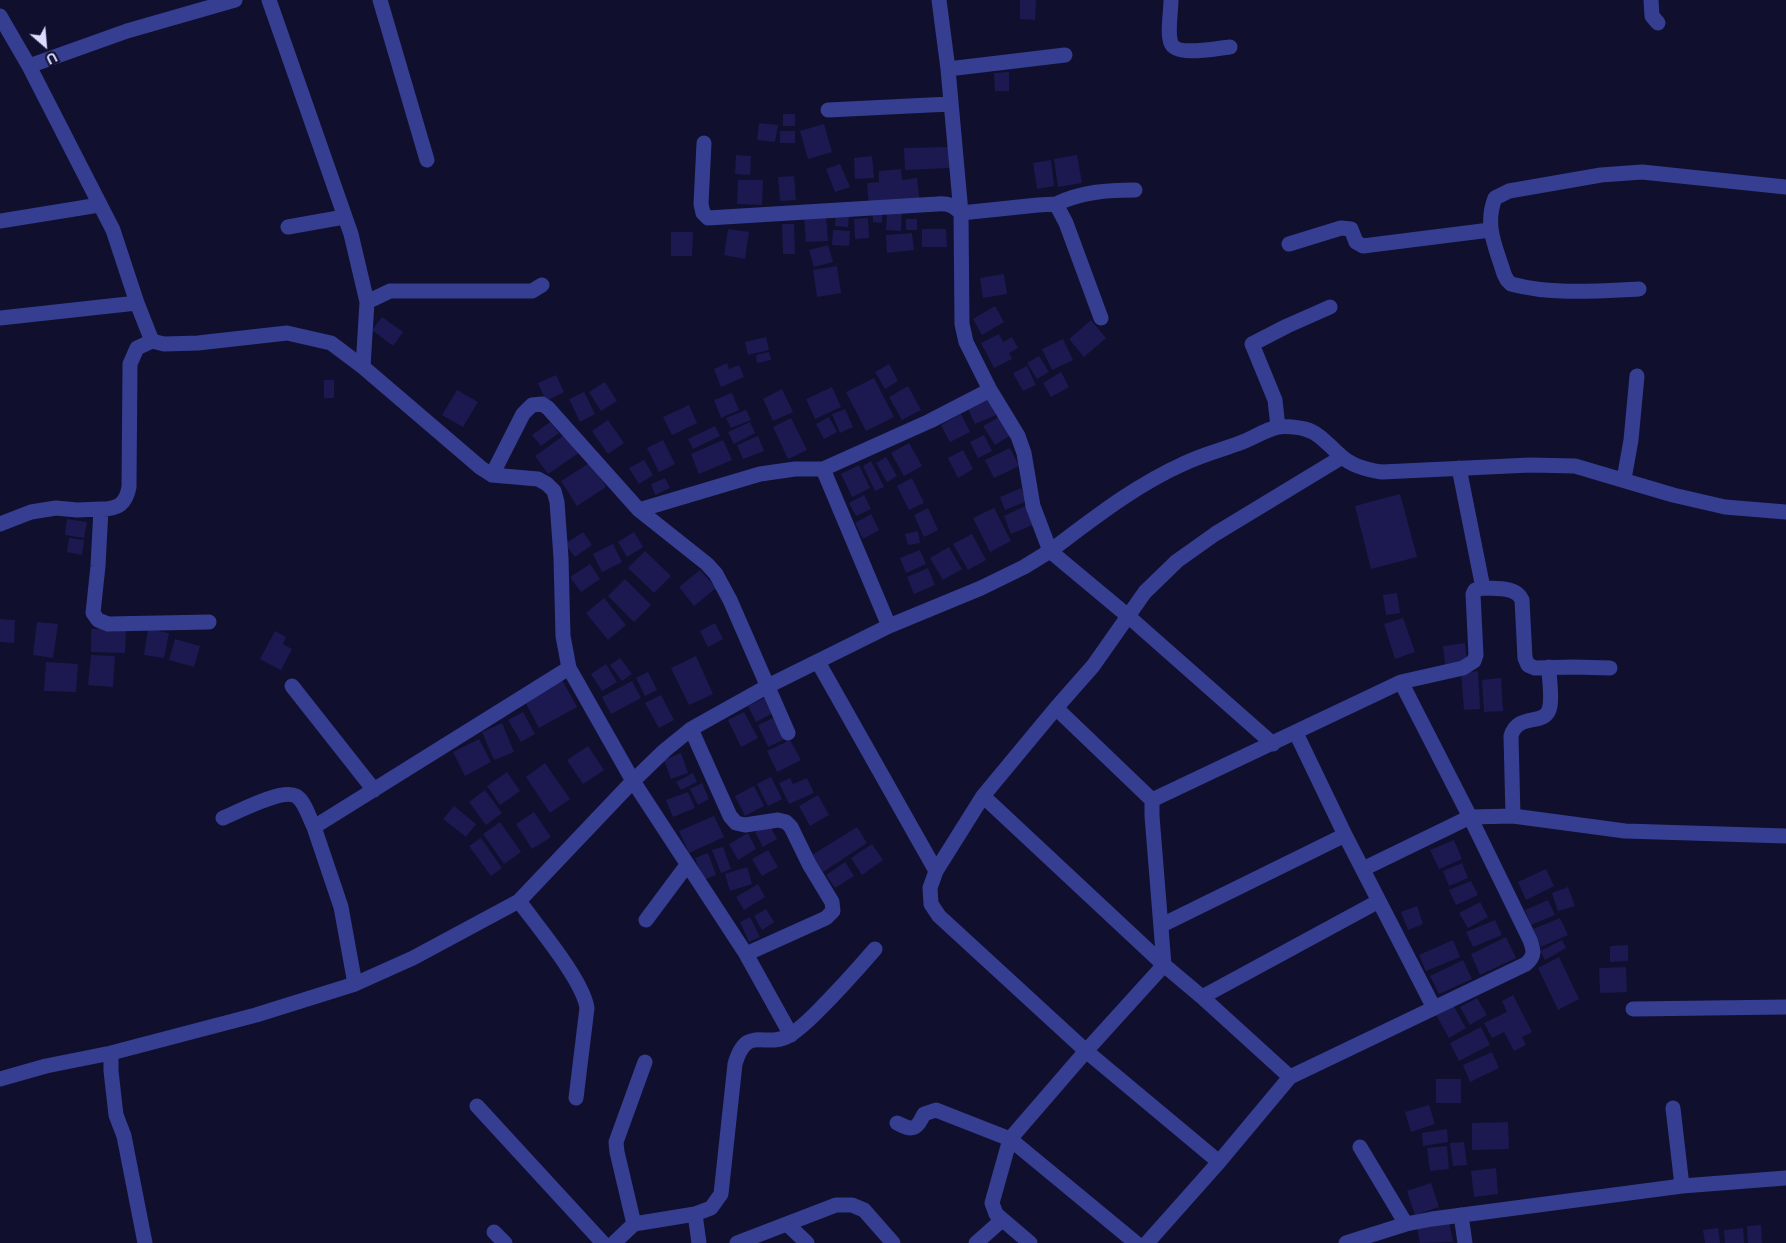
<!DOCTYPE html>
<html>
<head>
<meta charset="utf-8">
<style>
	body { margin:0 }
	#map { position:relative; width:1786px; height:1243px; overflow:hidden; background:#100f2d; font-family:Arial,sans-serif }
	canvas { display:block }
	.north { position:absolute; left:20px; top:20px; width:50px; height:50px; -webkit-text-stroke:4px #100f2d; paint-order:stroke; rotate:153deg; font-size:14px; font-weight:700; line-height:20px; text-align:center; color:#dbdcff }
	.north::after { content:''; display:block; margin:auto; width:18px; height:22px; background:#dbdcff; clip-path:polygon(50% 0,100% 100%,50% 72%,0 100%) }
</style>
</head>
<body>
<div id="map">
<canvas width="1786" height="1243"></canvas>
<div class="north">U</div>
</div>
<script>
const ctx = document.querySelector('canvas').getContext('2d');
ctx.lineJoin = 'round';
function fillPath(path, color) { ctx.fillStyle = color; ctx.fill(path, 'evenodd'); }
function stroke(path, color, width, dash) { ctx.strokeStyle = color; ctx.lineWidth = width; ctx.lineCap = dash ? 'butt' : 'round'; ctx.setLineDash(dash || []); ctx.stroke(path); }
const building = new Path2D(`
	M 1020,0 L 1036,0 L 1035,20 L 1020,19 Z
	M 1009,72 L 1009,91 L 995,91 L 994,73 Z
	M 783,114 L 795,114 L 795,126 L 783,126 Z
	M 759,123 L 778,125 L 775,142 L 757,140 Z
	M 824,124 L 832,152 L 808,159 L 800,131 Z
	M 780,131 L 795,131 L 795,143 L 780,143 Z
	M 949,147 L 950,168 L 905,170 L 904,148 Z
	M 736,155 L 751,156 L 750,175 L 735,174 Z
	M 1077,155 L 1082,183 L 1058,187 L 1054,159 Z
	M 872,156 L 874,178 L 855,179 L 854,158 Z
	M 1051,160 L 1054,186 L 1037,189 L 1033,163 Z
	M 840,164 L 850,187 L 835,192 L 826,169 Z
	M 901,169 L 902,180 L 917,178 L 920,203 L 869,207 L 867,183 L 879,182 L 879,171 Z
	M 794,176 L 796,200 L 780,201 L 778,177 Z
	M 738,180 L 763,180 L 762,205 L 737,204 Z
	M 873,211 L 882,211 L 882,223 L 873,222 Z
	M 887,211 L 902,211 L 901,231 L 886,230 Z
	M 836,213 L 849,214 L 848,227 L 835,226 Z
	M 826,216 L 828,241 L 806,242 L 804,217 Z
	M 868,218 L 869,238 L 855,239 L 854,219 Z
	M 906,219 L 917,219 L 917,230 L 906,230 Z
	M 782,224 L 794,224 L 795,254 L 783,254 Z
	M 728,229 L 749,232 L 745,259 L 724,255 Z
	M 922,229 L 946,229 L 947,247 L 922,247 Z
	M 833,230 L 850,231 L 849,246 L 832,245 Z
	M 671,232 L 693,232 L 692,256 L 671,256 Z
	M 912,233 L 914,250 L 887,253 L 886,235 Z
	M 828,245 L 833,262 L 814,267 L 809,250 Z
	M 837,266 L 841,293 L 817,297 L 813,270 Z
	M 1004,274 L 1007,294 L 983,298 L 980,278 Z
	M 995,306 L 1004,322 L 982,335 L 973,319 Z
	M 382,317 L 403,332 L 393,346 L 372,330 Z
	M 1091,320 L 1106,338 L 1084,357 L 1069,339 Z
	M 999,334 L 1003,342 L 1012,337 L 1018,348 L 1009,353 L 1012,359 L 994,368 L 981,343 Z
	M 766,337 L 769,350 L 748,355 L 745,342 Z
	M 1063,339 L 1073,360 L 1052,370 L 1042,349 Z
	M 769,352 L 771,360 L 757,363 L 756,355 Z
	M 1039,356 L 1049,372 L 1037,379 L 1027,363 Z
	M 727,363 L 729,369 L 739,365 L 744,377 L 721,387 L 714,369 Z
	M 889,364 L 898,381 L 885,389 L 875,372 Z
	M 1027,366 L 1036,385 L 1023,391 L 1013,373 Z
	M 1061,372 L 1069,387 L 1051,397 L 1043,383 Z
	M 556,375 L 564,392 L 546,401 L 538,383 Z
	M 874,378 L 894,417 L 866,431 L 846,392 Z
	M 324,380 L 334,380 L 334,398 L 324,398 Z
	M 605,382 L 617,401 L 601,411 L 589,392 Z
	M 908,386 L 921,410 L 902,420 L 889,397 Z
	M 832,387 L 841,407 L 815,419 L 806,399 Z
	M 782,389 L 793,412 L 773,421 L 763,399 Z
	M 457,390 L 478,402 L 463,427 L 442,415 Z
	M 584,392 L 595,414 L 580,422 L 569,399 Z
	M 732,393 L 739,410 L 721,418 L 714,400 Z
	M 987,395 L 996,415 L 975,424 L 966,405 Z
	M 689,405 L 697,423 L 672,435 L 663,417 Z
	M 845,409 L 853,427 L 840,433 L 832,414 Z
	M 746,410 L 751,420 L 731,428 L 726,418 Z
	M 961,414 L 970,432 L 950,442 L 941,425 Z
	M 829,417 L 837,432 L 824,439 L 816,424 Z
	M 999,417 L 1011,435 L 995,445 L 983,426 Z
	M 791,418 L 807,450 L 788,459 L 773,427 Z
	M 608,420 L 624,443 L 608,454 L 592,431 Z
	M 550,422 L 559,433 L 541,446 L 532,435 Z
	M 750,422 L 755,433 L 734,444 L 728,432 Z
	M 715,426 L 720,436 L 693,449 L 688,439 Z
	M 567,433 L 580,452 L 548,474 L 535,456 Z
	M 984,435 L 992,451 L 978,458 L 970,442 Z
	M 758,436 L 764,451 L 743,459 L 737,445 Z
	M 663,440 L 675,464 L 659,472 L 647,448 Z
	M 723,440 L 732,460 L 699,474 L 691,454 Z
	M 909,443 L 922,466 L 904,476 L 891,453 Z
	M 1010,448 L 1019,466 L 994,478 L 985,460 Z
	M 963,450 L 973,469 L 958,478 L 948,458 Z
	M 886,457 L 897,476 L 887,482 L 876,463 Z
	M 644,460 L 653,475 L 639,484 L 629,468 Z
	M 871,461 L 884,487 L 875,491 L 863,466 Z
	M 591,462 L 606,487 L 577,506 L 561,481 Z
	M 859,465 L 870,488 L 852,497 L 841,474 Z
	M 665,478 L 670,488 L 655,495 L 651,484 Z
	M 912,478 L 924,503 L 909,510 L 897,486 Z
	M 1021,488 L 1027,501 L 1005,510 L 1000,497 Z
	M 1400,494 L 1417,557 L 1371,569 L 1355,506 Z
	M 864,495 L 871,509 L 856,516 L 849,503 Z
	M 1027,505 L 1035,524 L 1011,534 L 1004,516 Z
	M 928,508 L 938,530 L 924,537 L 914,515 Z
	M 994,508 L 1011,541 L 990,552 L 973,518 Z
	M 871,514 L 879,530 L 863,539 L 855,523 Z
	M 67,519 L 87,522 L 84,538 L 65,535 Z
	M 918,531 L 920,543 L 908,545 L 905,534 Z
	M 583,532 L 592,545 L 575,557 L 565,544 Z
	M 634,532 L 643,547 L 627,557 L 618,542 Z
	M 972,534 L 986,560 L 968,570 L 953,544 Z
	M 69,538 L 84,540 L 82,555 L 67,552 Z
	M 613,544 L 622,562 L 602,572 L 593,554 Z
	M 949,547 L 962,569 L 943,580 L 930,558 Z
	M 920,550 L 926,564 L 906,573 L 900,558 Z
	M 645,551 L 671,576 L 654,593 L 628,568 Z
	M 590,564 L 600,579 L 581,592 L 570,577 Z
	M 928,568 L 935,585 L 914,594 L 907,577 Z
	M 700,570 L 716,588 L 694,606 L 679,587 Z
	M 625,579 L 651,605 L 634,622 L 608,596 Z
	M 1397,593 L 1400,613 L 1386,615 L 1383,595 Z
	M 604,598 L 626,625 L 608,640 L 586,613 Z
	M 1403,618 L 1415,652 L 1395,659 L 1384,624 Z
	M 0,619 L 15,620 L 14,643 L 0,642 Z
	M 37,622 L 58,624 L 53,658 L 33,655 Z
	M 715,623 L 723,639 L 708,647 L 700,631 Z
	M 91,629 L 126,629 L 125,653 L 91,652 Z
	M 148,629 L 169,633 L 164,658 L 144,655 Z
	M 275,631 L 286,637 L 283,644 L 292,649 L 281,670 L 260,659 Z
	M 175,639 L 200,646 L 194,667 L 169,660 Z
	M 1465,643 L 1467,662 L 1445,664 L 1443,646 Z
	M 91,655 L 115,656 L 113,687 L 88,685 Z
	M 696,656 L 713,694 L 689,705 L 671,668 Z
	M 620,658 L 632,674 L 622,681 L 610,665 Z
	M 46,662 L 78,664 L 76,692 L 44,691 Z
	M 606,664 L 617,682 L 602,691 L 591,674 Z
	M 1478,671 L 1480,709 L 1464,710 L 1461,673 Z
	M 648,672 L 657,690 L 645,696 L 636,678 Z
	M 561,678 L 577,707 L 539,728 L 523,698 Z
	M 1501,678 L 1503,711 L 1484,712 L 1482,680 Z
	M 632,681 L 641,698 L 611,714 L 602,697 Z
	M 661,695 L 674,720 L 659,728 L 645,703 Z
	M 768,696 L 775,712 L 756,722 L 748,706 Z
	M 523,712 L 535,734 L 521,742 L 508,720 Z
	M 744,712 L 758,738 L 741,747 L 728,720 Z
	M 775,717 L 785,739 L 768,747 L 758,725 Z
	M 502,723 L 514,752 L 494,760 L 482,732 Z
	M 479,739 L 491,762 L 465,776 L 453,752 Z
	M 790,740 L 801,760 L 777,772 L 767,751 Z
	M 588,746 L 604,770 L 583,784 L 567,760 Z
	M 681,753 L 688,773 L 671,779 L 664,760 Z
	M 545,763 L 570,799 L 550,813 L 526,777 Z
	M 507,772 L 520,791 L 500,805 L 487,786 Z
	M 693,773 L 697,782 L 681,790 L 676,782 Z
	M 771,777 L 782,799 L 768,806 L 757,784 Z
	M 790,778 L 793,784 L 807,778 L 814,793 L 789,804 L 779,783 Z
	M 702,783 L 709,799 L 698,805 L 690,789 Z
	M 754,786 L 764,806 L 745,816 L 735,796 Z
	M 485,790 L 502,813 L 486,825 L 469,802 Z
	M 688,792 L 695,808 L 673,817 L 666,800 Z
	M 818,795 L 829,815 L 810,826 L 799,806 Z
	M 454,806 L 476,824 L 466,837 L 443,819 Z
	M 534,812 L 551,837 L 532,849 L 516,824 Z
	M 714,816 L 724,837 L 689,853 L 679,831 Z
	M 500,822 L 521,852 L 504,864 L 483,834 Z
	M 769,824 L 777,839 L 763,847 L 755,832 Z
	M 857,827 L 867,843 L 823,872 L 812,855 Z
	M 748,833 L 756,849 L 738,860 L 729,844 Z
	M 481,838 L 502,868 L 491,876 L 469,846 Z
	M 1454,840 L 1462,859 L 1439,869 L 1430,850 Z
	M 872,844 L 883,860 L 862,875 L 851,858 Z
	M 723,847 L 731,869 L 721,873 L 712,850 Z
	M 768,850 L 778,867 L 762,876 L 752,859 Z
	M 708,853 L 716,875 L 703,880 L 695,858 Z
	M 845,862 L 854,876 L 835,888 L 826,875 Z
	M 1462,863 L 1468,878 L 1449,886 L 1443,871 Z
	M 747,867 L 752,884 L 730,891 L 725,874 Z
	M 1546,869 L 1554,886 L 1526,900 L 1518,882 Z
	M 1471,881 L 1478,895 L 1456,905 L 1449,890 Z
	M 758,884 L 765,897 L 744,910 L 736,897 Z
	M 1568,887 L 1575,906 L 1558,911 L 1552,893 Z
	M 1548,900 L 1555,915 L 1531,925 L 1525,910 Z
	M 1480,902 L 1488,917 L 1468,928 L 1459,913 Z
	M 1417,906 L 1423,924 L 1408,930 L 1401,912 Z
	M 766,909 L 774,922 L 762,930 L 754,916 Z
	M 750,917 L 760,937 L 749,942 L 740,922 Z
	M 1560,918 L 1568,935 L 1541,947 L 1533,929 Z
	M 1495,920 L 1502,935 L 1473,947 L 1466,932 Z
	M 1506,937 L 1516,958 L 1480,975 L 1471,954 Z
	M 1453,940 L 1460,957 L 1426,971 L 1419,955 Z
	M 1562,940 L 1566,948 L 1545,960 L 1540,951 Z
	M 1628,945 L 1628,961 L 1610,962 L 1610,946 Z
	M 1559,957 L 1579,999 L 1558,1010 L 1538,968 Z
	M 1463,960 L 1472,979 L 1439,994 L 1430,976 Z
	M 1626,967 L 1627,992 L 1600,993 L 1599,968 Z
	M 1513,995 L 1532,1032 L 1522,1037 L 1526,1045 L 1514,1051 L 1504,1032 L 1492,1038 L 1484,1023 L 1507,1012 L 1502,1001 Z
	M 1477,998 L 1487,1015 L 1470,1025 L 1460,1007 Z
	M 1453,1005 L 1466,1028 L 1449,1038 L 1436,1015 Z
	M 1481,1027 L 1490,1045 L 1459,1061 L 1450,1043 Z
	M 1492,1052 L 1499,1068 L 1470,1082 L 1463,1065 Z
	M 1436,1079 L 1461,1079 L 1461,1103 L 1436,1103 Z
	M 1429,1105 L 1435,1124 L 1411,1132 L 1405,1112 Z
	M 1508,1122 L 1509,1149 L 1472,1150 L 1472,1123 Z
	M 1447,1129 L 1448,1142 L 1423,1146 L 1422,1133 Z
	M 1464,1142 L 1467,1165 L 1453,1166 L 1450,1143 Z
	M 1447,1146 L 1449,1169 L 1430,1171 L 1427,1148 Z
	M 1496,1168 L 1498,1194 L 1474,1197 L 1471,1171 Z
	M 1431,1183 L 1439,1207 L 1415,1215 L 1407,1191 Z
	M 1449,1222 L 1453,1242 L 1420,1243 L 1417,1228 Z
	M 1761,1225 L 1762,1243 L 1748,1243 L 1747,1226 Z
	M 1718,1228 L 1720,1243 L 1705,1243 L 1703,1230 Z
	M 1743,1228 L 1744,1243 L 1725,1243 L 1724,1230 Z`);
const minor = new Path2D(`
	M 269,0 L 351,234 L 367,302 L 363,367
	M 380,0 L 427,160
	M 939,0 L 948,69 L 961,213 L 962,324 L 966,342 L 990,390 L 1018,436 L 1024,453 L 1033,506 L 1050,551 C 1093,519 1134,486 1183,464 C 1201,455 1221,450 1240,443 C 1251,439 1267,429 1278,427 C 1285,426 1298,427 1305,429 C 1320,433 1329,446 1341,456 C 1352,466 1367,470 1382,472 L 1530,465 L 1575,466 L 1673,495 L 1725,507 L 1786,512
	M 1171,0 C 1171,12 1167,33 1171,43 C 1176,57 1217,48 1230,47
	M 1651,0 L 1652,16 L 1658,23
	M 0,16 L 29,66 L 113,230 L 137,303 L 152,341 L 164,344 L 198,343 L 287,333 L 331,343 L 363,367 L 481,468 L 492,475 L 538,479 L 547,484 L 554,491 L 557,502 L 561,558 L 563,636 L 569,668 L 633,781 L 746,954 L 791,1035
	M 29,66 L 127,31 L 235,0
	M 948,69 L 1065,55
	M 828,110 L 950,104
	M 704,143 L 701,204 L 703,213 L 708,218 L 937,204 C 948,203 953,205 961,213 L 1038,205 L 1056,204 L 1066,223 L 1101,318
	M 1056,204 C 1081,192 1107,190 1135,190
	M 0,221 L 99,205
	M 288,227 L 344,217
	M 1289,244 L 1341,228 L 1351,229 L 1356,242 L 1363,246 L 1490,230
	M 1639,289 C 1597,291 1552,295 1511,284 L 1507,280 L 1504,274 C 1496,247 1484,226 1495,198 L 1509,191 L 1601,175 L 1642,172 L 1786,187
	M 367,302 L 390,291 L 532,291 L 542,285
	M 0,318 L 137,303
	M 152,341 L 137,348 L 130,364 L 129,487 C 126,504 118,509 101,509 L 98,566 L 93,613 L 98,620 L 108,624 L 209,622
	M 1278,427 L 1275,400 L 1252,344 L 1287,326 L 1330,307
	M 823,469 L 889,626
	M 492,475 L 523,414 L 532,405 L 542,404 L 548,408 L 639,510 L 707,564 L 716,574 L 730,600 L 788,733
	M 1624,479 L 1631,440 L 1637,376
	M 639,510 L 760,474 L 795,469 L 823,469 L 930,421 L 990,390
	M 0,524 L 31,512 L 56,508 L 77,510 L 101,509
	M 1483,588 C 1496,589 1516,586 1522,600 L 1525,658 L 1528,665 L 1535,668 L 1574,667 L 1610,668
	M 818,662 L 936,871
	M 1401,682 L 1463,668 L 1474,661 L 1476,655 L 1473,594 L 1475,590 L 1483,588 L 1459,468
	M 292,686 L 374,790
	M 1056,708 L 1152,800
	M 691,729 L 730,816 L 736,823 L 745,825 L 778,820 L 786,822 L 791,827 L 809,864 L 832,902 L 833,911 L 826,918 L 746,954
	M 1296,733 L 1345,835 L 1434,1008
	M 983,796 L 1164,965 L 1202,997 L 1290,1077
	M 1513,816 L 1511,736 C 1518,711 1547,728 1550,706 C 1552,694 1549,679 1549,667
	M 223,818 C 238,812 282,788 296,796 C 305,801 309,818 314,827
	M 646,920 L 687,865
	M 1162,925 L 1345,835
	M 355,984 L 341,907 L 314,827 L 569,668
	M 1202,997 L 1379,901
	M 1633,1009 L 1786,1007
	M 111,1053 L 111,1071 L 116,1115 L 124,1136 L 145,1243
	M 0,1079 L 46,1066 L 111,1053 L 256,1015 L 355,984 L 413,958 L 519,901
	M 576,1098 L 587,1008 C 583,980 537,926 519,901 L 633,781 L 664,751 L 691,729 L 768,686 L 889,626 L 981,588 L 1024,567 L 1050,551 L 1128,616 L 1273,744
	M 477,1106 L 603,1243
	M 1673,1108 L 1682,1186
	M 897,1123 C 913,1131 916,1130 924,1114 L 936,1110 L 1010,1139 L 992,1203 L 996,1214 L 1030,1243
	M 1360,1147 L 1406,1224
	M 1219,1162 L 1086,1051 L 939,916 L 931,904 L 930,888 L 936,871 L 983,796 L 1056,708 L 1093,666 L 1145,592 L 1177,561 L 1215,534 L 1342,457
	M 695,1214 L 699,1243
	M 1461,1215 L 1465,1243
	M 634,1224 L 617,1152 L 616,1142 L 645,1062
	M 787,1224 L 807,1243
	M 494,1232 L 505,1243
	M 614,1243 L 634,1224 L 695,1214 L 711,1208 L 721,1194 L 735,1064 C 747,1023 765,1050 790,1035 C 800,1029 809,1020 817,1012 C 837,992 856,971 875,949
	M 737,1243 L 836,1205 L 852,1205 L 864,1210 L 893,1243
	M 976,1243 L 1002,1220
	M 1136,1243 L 1010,1139 L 1086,1051 L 1164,965 L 1152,816 L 1152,800 L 1401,682 L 1470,817 L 1513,816 L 1625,831 L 1786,836
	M 1147,1243 L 1219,1162 L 1290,1077 L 1526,964 C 1535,956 1534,951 1530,940 L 1470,817 L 1363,869
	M 1346,1243 L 1406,1224 L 1432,1219 L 1682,1186 L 1786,1178`);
fillPath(building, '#1c1950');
stroke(minor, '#353e91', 15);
</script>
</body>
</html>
